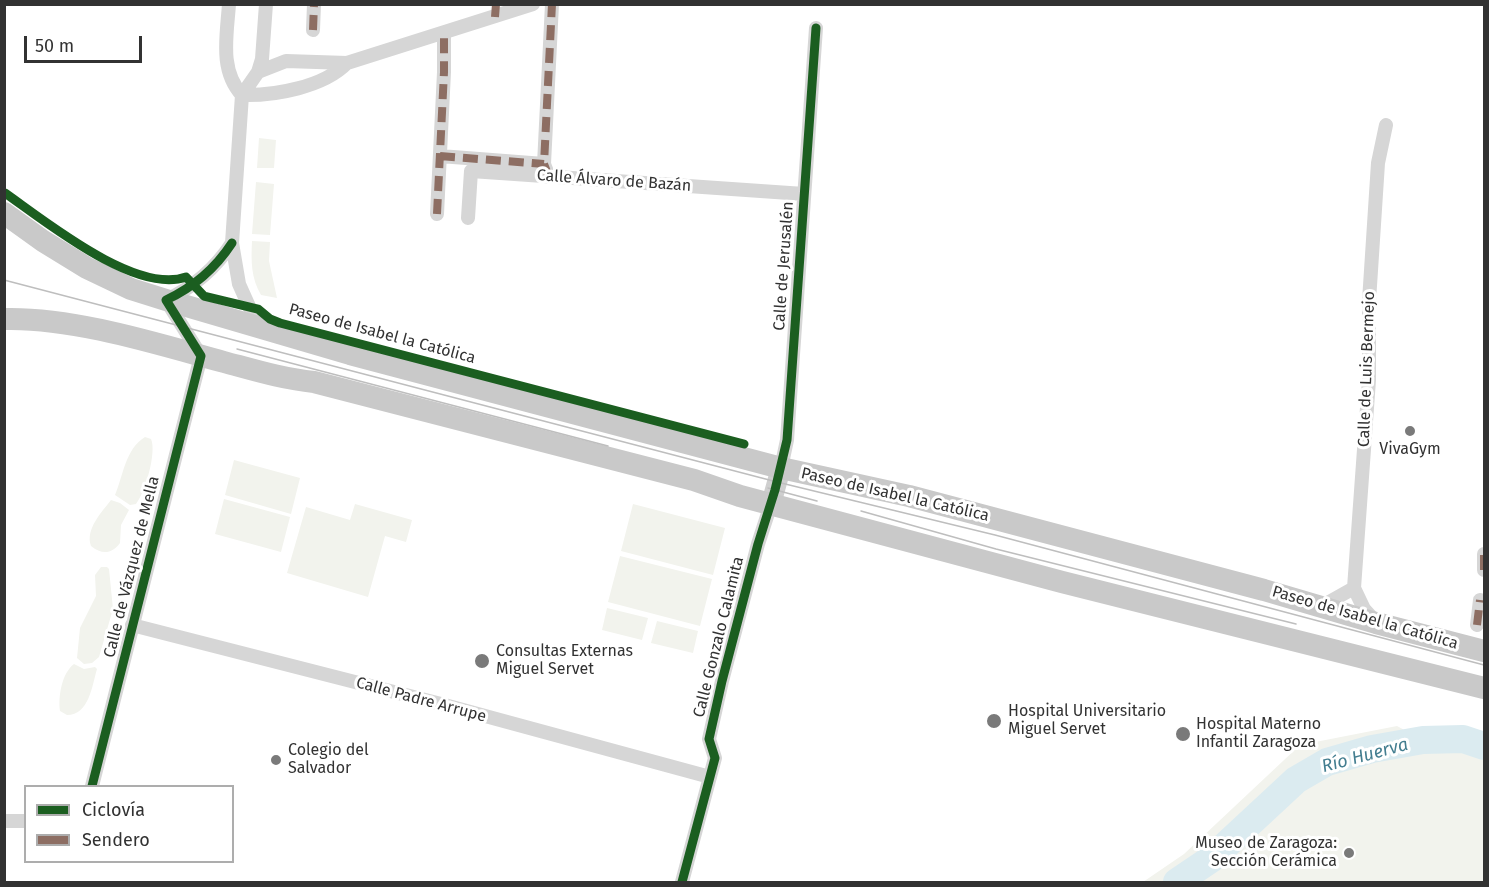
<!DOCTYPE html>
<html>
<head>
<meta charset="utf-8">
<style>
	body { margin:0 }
	#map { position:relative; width:1489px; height:887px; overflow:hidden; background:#fff; font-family:"Fira Sans",sans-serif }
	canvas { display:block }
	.frame { position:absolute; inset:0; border:6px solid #323232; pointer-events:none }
	.legend { position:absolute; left:24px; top:785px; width:210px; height:78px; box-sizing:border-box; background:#fff; border:2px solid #adadad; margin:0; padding:8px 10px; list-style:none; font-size:18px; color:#323232 }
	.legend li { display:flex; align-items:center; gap:12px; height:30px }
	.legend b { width:30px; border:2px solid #adadad }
	.scale { position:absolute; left:24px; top:36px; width:118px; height:27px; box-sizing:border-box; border:3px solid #323232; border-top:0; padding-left:8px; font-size:18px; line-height:21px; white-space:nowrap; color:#323232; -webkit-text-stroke:4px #fff; paint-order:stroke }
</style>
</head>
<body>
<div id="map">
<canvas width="1489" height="887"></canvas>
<div class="frame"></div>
<ul class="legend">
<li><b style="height:8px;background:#1b5e20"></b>Ciclovía</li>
<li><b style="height:8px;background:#8d6e63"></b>Sendero</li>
</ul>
<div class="scale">50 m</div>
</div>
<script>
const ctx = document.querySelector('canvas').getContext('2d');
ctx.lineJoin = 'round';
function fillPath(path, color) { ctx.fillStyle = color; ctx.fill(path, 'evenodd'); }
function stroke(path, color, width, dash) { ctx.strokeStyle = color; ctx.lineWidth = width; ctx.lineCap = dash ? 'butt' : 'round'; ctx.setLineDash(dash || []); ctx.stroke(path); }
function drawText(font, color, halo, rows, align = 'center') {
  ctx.font = font + ' "Fira Sans",sans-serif'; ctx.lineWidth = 6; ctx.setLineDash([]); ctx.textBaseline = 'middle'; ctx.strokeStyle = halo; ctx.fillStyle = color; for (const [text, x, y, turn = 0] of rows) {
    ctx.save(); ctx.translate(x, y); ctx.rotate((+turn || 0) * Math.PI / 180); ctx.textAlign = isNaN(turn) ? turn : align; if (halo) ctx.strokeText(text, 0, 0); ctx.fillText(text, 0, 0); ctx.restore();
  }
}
const green = new Path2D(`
	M 259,138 L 276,140 L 274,168 L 257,168 Z
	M 256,182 L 274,184 L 270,235 L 252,234 Z
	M 252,241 L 270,242 L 269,261 L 277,298 L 261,295 C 251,278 251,261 252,241 Z
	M 145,437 L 151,439 C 157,452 145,493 136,504 L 130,505 L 115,495 C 123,477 125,449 145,437 Z
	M 234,460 L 300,478 L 291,514 L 225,495 Z
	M 224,499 L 290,517 L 281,552 L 215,534 Z
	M 111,500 L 120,503 L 129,510 L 121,525 L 120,543 C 112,554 102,555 91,546 C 85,529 102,512 111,500 Z
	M 355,504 L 412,520 L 406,542 L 385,536 L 368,597 L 287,573 L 306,507 L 350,520 Z
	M 633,504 L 725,528 L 713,575 L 621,551 Z
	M 620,556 L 712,579 L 700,626 L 608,602 Z
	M 101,567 L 107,567 L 109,569 L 113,609 L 99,657 L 92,663 L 84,664 L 77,658 L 80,628 L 96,596 L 95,575 Z
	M 607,608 L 648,618 L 642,640 L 602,630 Z
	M 657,621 L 698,631 L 693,653 L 651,643 Z
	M 74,664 L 84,669 L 95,667 L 97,669 C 92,686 89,715 67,715 L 60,711 C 58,696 62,673 74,664 Z
	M 1397,726 L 1423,740 L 1463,739 L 1484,746 L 1484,882 L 1143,882 L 1184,854 L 1300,745 ZM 1406,743 L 1351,757 L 1302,777 C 1332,756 1370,749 1406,743 Z`);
const river = new Path2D(`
	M 1177,882 L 1211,859 L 1296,780 L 1327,762 L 1372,749 L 1423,740 L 1463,739 L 1484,746`);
const street = new Path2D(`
	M 229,4 C 227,35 219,70 242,95
	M 313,30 L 314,4
	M 258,72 L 286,61 L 347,63 L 533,4
	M 242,95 C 274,96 324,87 347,63
	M 440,156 L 544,164
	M 549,177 L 544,164 L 552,4
	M 437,214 L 444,72 L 444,33
	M 468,218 L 471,171 L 804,194
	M 263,328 L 252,313 L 239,284 L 232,243 L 242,95 L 258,72 L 262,59 L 266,4
	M 781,468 L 787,440 L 816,28
	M 1484,570 L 1484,554
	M 1322,606 L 1354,588
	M 1375,621 L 1364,609 L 1354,588 L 1369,380 L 1369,301 L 1378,163 L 1386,125
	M 132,625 L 441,704 L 710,777
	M 1477,625 L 1480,600
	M 92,786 L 201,356 L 166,300 C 194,287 215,269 232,243
	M 4,821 L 26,821
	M 682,882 L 715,758 L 709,739 L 722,681 L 758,544 L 771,504`);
const secondary = new Path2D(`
	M 771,504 L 781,468`);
const primary = new Path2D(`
	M 4,213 L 43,241 L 87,268 L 131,289 L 166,300 L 350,354 L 781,468 L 909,496 L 1264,590 L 1376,623 L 1484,651
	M 4,319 C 73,317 158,344 224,362 C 254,370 283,379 314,382 L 694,480 L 740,496 L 1062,582 L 1484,688`);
const tram = new Path2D(`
	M 4,280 L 777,482 L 995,535 L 1484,665
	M 237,349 L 608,446
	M 768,488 L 817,501
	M 861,511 L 996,549 L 1296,624`);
const quiet = new Path2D(`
	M 495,17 L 496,4
	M 313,30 L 314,4
	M 440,156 L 544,164
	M 549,177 L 544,164 L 552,4
	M 437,214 L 444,72 L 444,33
	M 1484,570 L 1484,554
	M 1477,625 L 1480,600`);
const cycleway = new Path2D(`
	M 5,193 C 45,221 136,295 186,277 L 204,296 L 258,309 L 270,319 L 280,323 L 744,444
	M 92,786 L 201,356 L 166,300 C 194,287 215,269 232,243
	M 682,882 L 715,758 L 709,739 L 722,681 L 758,544 L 775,490 L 787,440 L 816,28`);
const markers = [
	[1410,431,6,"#7a7a7a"],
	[482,661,8,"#7a7a7a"],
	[994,721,8,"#7a7a7a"],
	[1183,734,8,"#7a7a7a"],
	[276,760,6,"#7a7a7a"],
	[1349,853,6,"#7a7a7a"]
];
const streetNames = [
	["Calle Álvaro de Bazán",614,181,4],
	["Calle de Jerusalén",784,266,-86],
	["Paseo de Isabel la Católica",382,334,15],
	["Calle de Luis Bermejo",1367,369,-88],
	["Paseo de Isabel la Católica",895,495,13],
	["Calle de Vázquez de Mella",132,567,-76],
	["Paseo de Isabel la Católica",1365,618,16],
	["Calle Gonzalo Calamita",719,637,-76],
	["Calle Padre Arrupe",421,700,15]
];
const poiNames = [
	["VivaGym",1410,450,"center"],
	["Consultas Externas",496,652],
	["Miguel Servet",496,670],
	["Hospital Universitario",1008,712],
	["Miguel Servet",1008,730],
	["Hospital Materno",1196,725],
	["Infantil Zaragoza",1196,743],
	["Colegio del",288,751],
	["Salvador",288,769],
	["Museo de Zaragoza:",1337,844,"right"],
	["Sección Cerámica",1337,862,"right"]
];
const waterNames = [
	["Río Huerva",1365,756,-15]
];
fillPath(green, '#f2f3ed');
stroke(river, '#dbebf0', 28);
stroke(street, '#d6d6d6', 14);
stroke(secondary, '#cfcfcf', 20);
stroke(primary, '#c9c9c9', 22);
stroke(tram, '#bebebe', 1.5);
stroke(quiet, '#8d6e63', 8, [15, 8]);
stroke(cycleway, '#1b5e20', 9);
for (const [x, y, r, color] of markers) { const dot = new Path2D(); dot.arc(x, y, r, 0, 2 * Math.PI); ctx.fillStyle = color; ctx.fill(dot); stroke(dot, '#fff', 2); }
drawText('16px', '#323232', '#fff', streetNames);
drawText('16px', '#323232', '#fff', poiNames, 'left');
drawText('italic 18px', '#447e90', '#fff', waterNames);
</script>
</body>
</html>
